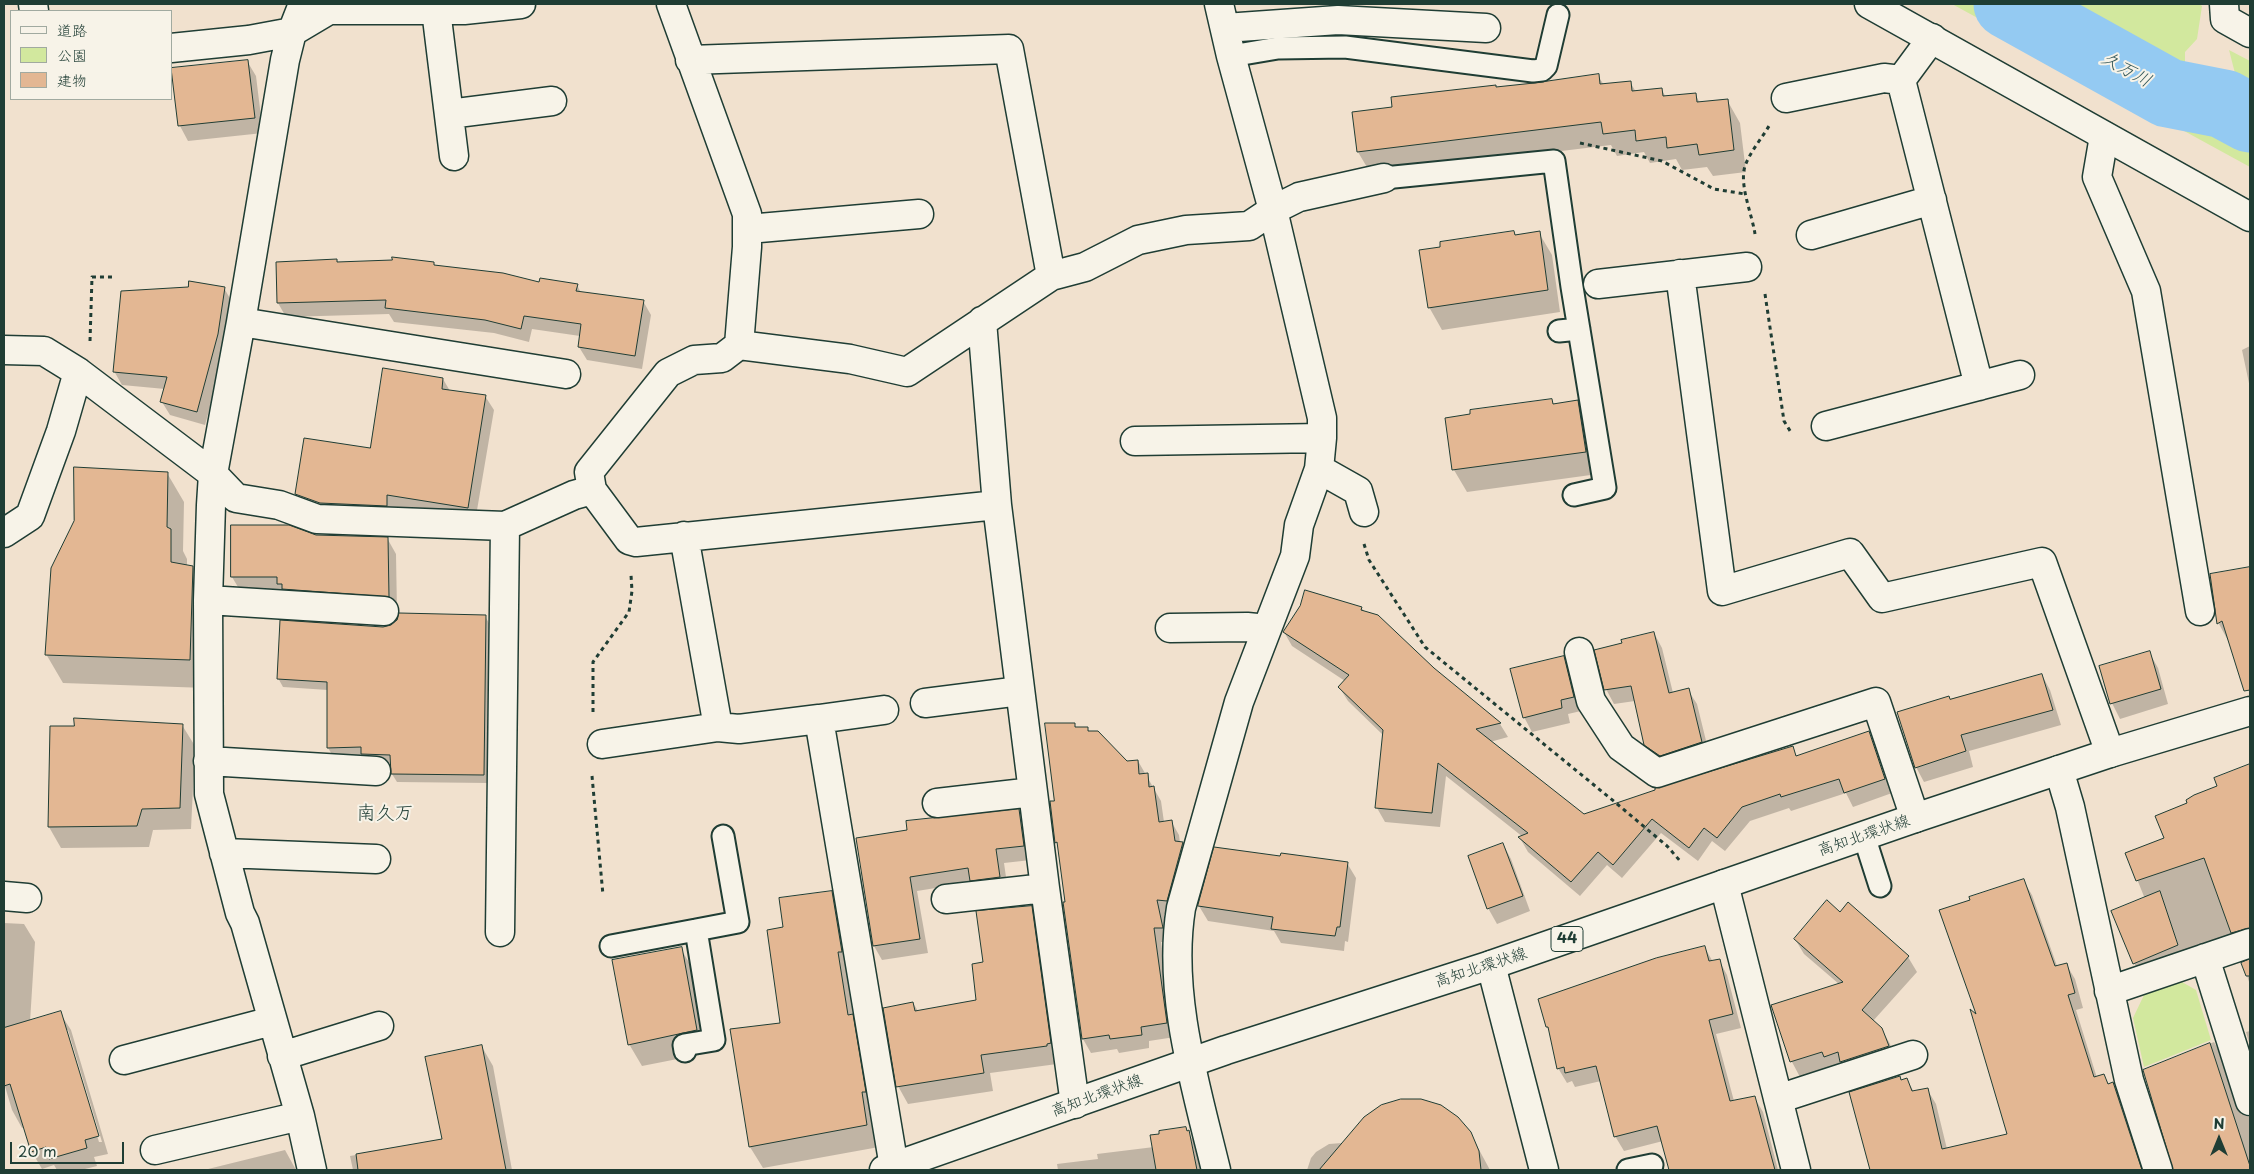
<!DOCTYPE html>
<html>
<head>
<meta charset="utf-8">
<style>
	body { margin:0 }
	#map { position:relative; width:2254px; height:1174px; overflow:hidden; background:#f1e1ce; font-family:"Playpen Sans","Klee One",sans-serif }
	canvas { display:block }
	.frame { position:absolute; inset:0; border:5px solid #1f3d34; pointer-events:none }
	.legend { position:absolute; left:10px; top:10px; width:162px; height:90px; box-sizing:border-box; background:#f7f3e8; border:1px solid #a1aaa0; margin:0; padding:6px 9px; list-style:none; font-size:15px; color:#1f3d34 }
	.legend li { display:flex; align-items:center; gap:10px; height:25px }
	.legend b { width:25px; border:1px solid #a1aaa0 }
	.north { position:absolute; left:2194px; top:1114px; width:50px; height:50px; -webkit-text-stroke:4px #f7f3e8; paint-order:stroke; rotate:0deg; font-size:14px; font-weight:700; line-height:20px; text-align:center; color:#1f3d34 }
	.north::after { content:''; display:block; margin:auto; width:18px; height:22px; background:#1f3d34; clip-path:polygon(50% 0,100% 100%,50% 72%,0 100%) }
	.scale { position:absolute; left:10px; top:1142px; width:114px; height:22px; box-sizing:border-box; border:2px solid #1f3d34; border-top:0; padding-left:6px; font-size:15px; line-height:18px; white-space:nowrap; color:#1f3d34; -webkit-text-stroke:4px #f7f3e8; paint-order:stroke }
</style>
</head>
<body>
<div id="map">
<canvas width="2254" height="1174"></canvas>
<div class="frame"></div>
<ul class="legend">
<li><b style="height:6px;background:#f7f3e8"></b>道路</li>
<li><b style="height:14px;background:#d2e89e"></b>公園</li>
<li><b style="height:14px;background:#e3b793"></b>建物</li>
</ul>
<div class="north">N</div>
<div class="scale">20 m</div>
</div>
<script>
const ctx = document.querySelector('canvas').getContext('2d');
ctx.lineJoin = 'round';
function fillPath(path, color) { ctx.fillStyle = color; ctx.fill(path, 'evenodd'); }
function stroke(path, color, width, dash) { ctx.strokeStyle = color; ctx.lineWidth = width; ctx.lineCap = dash ? 'butt' : 'round'; ctx.setLineDash(dash || []); ctx.stroke(path); }
function drawText(font, color, halo, rows, align = 'center') {
  ctx.font = font + ' "Playpen Sans","Klee One",sans-serif'; ctx.lineWidth = 4; ctx.setLineDash([]); ctx.textBaseline = 'middle'; ctx.strokeStyle = halo; ctx.fillStyle = color; for (const [text, x, y, turn = 0] of rows) {
    ctx.save(); ctx.translate(x, y); ctx.rotate((+turn || 0) * Math.PI / 180); ctx.textAlign = isNaN(turn) ? turn : align; if (halo) ctx.strokeText(text, 0, 0); ctx.fillText(text, 0, 0); ctx.restore();
  }
}
const green = new Path2D(`
	M 1952,4 L 1986,4 L 2172,107 L 2218,119 L 2250,136 L 2250,167 Z
	M 2037,4 L 2199,4 L 2202,6 L 2197,39 L 2185,52 L 2185,65 L 2195,80 L 2183,80 L 2164,76 Z
	M 2229,50 L 2250,61 L 2250,101 C 2238,92 2233,64 2229,50 Z
	M 2182,982 L 2196,990 L 2211,1040 L 2144,1067 L 2133,1018 L 2144,995 Z`);
const shadow = new Path2D(`
	M 247,61 L 256,76 L 263,133 L 188,141 L 180,126 Z
	M 1598,76 L 1604,85 L 1630,82 L 1636,92 L 1661,89 L 1666,97 L 1695,94 L 1700,103 L 1727,100 L 1740,123 L 1746,172 L 1713,176 L 1707,167 L 1682,170 L 1676,159 L 1650,163 L 1644,152 L 1617,156 L 1611,145 L 1371,174 L 1358,152 L 1394,108 L 1496,88 Z
	M 1514,232 L 1516,236 L 1539,233 L 1552,255 L 1560,312 L 1442,330 L 1429,307 L 1442,248 Z
	M 337,260 L 338,263 L 434,264 L 435,266 L 541,283 L 577,285 L 581,293 L 643,301 L 651,315 L 642,369 L 587,360 L 579,347 L 580,336 L 532,329 L 529,342 L 494,333 L 394,322 L 389,314 L 286,317 L 278,303 L 277,263 Z
	M 224,288 L 232,302 L 226,349 L 205,425 L 170,415 L 162,402 L 165,389 L 122,385 L 114,371 Z
	M 2250,346 L 2250,388 L 2242,350 Z
	M 443,379 L 450,391 L 485,396 L 494,410 L 475,522 L 305,509 L 296,494 L 371,450 Z
	M 1552,401 L 1554,405 L 1577,401 L 1590,424 L 1598,474 L 1467,492 L 1454,470 Z
	M 167,473 L 184,502 L 183,551 L 187,559 L 187,566 L 193,567 L 209,596 L 206,688 L 63,683 L 46,654 Z
	M 316,536 L 387,538 L 396,554 L 397,612 L 241,592 L 232,577 Z
	M 2250,569 L 2250,681 L 2219,624 L 2211,575 Z
	M 1361,608 L 1500,724 L 1508,737 L 1490,742 L 1584,815 L 1792,748 L 1797,757 L 1869,732 L 1877,746 L 1892,793 L 1853,807 L 1846,793 L 1791,811 L 1789,808 L 1750,821 L 1725,851 L 1712,841 L 1698,861 L 1661,833 L 1622,878 L 1607,865 L 1580,896 L 1528,852 L 1520,838 L 1523,837 L 1446,776 L 1440,827 L 1385,822 L 1377,808 L 1383,735 L 1348,701 L 1339,687 L 1345,681 L 1292,646 L 1284,632 Z
	M 485,616 L 490,625 L 488,783 L 397,782 L 392,774 L 392,763 L 367,762 L 363,755 L 333,756 L 328,748 L 328,690 L 283,687 L 278,678 L 383,628 L 392,626 L 398,621 Z
	M 1654,633 L 1662,648 L 1673,693 L 1688,690 L 1697,704 L 1710,757 L 1654,760 L 1646,744 L 1635,701 L 1614,704 L 1606,689 L 1623,644 Z
	M 2149,652 L 2158,668 L 2168,704 L 2120,719 L 2112,703 Z
	M 1563,658 L 1572,672 L 1581,711 L 1568,714 L 1570,723 L 1532,732 L 1524,717 Z
	M 2042,675 L 2050,690 L 2061,725 L 1969,751 L 1973,767 L 1924,782 L 1916,767 L 1950,700 Z
	M 1074,724 L 1077,729 L 1087,729 L 1126,762 L 1138,761 L 1161,801 L 1164,822 L 1171,821 L 1179,835 L 1180,843 L 1182,844 L 1191,858 L 1174,915 L 1164,914 L 1170,942 L 1161,942 L 1175,1037 L 1149,1041 L 1149,1048 L 1119,1053 L 1117,1049 L 1091,1053 L 1083,1039 L 1059,847 L 1056,842 L 1056,802 Z
	M 182,725 L 195,746 L 191,829 L 153,830 L 149,847 L 61,848 L 49,827 Z
	M 2250,765 L 2250,945 L 2143,978 L 2134,963 L 2145,899 L 2127,854 L 2166,839 L 2188,804 L 2219,787 L 2216,779 Z
	M 1019,811 L 1027,825 L 1031,860 L 1004,863 L 1008,891 L 973,882 L 917,891 L 928,953 L 882,960 L 874,946 L 857,839 Z
	M 1503,844 L 1511,859 L 1530,911 L 1497,924 L 1488,908 Z
	M 1282,857 L 1347,863 L 1356,878 L 1348,942 L 1345,941 L 1344,951 L 1281,943 L 1274,931 L 1208,921 L 1199,906 Z
	M 2023,880 L 2032,895 L 2057,966 L 2066,964 L 2075,979 L 2083,1008 L 2076,1010 L 2097,1078 L 2104,1076 L 2109,1085 L 2113,1083 L 2122,1098 L 2145,1170 L 2120,1098 L 2117,1098 L 2140,1170 L 1870,1170 L 1850,1093 L 1907,1080 L 1914,1092 L 1927,1089 L 1936,1104 L 1947,1149 L 2008,1135 L 1978,1018 Z
	M 831,892 L 844,914 L 879,1147 L 763,1168 L 750,1147 L 731,1031 L 781,1024 L 784,928 Z
	M 1848,904 L 1908,957 L 1917,972 L 1873,1021 L 1881,1028 L 1890,1044 L 1897,1062 L 1834,1072 L 1831,1067 L 1800,1077 L 1792,1062 L 1773,1006 L 1839,984 L 1804,954 L 1795,939 L 1840,913 Z
	M 1031,907 L 1042,925 L 1057,1064 L 990,1073 L 993,1091 L 908,1104 L 898,1086 L 913,1003 L 918,1011 L 978,1001 L 984,963 Z
	M 4,923 L 24,924 L 35,942 L 30,1022 L 60,1013 L 71,1030 L 108,1154 L 94,1157 L 97,1166 L 81,1170 L 57,1170 L 54,1165 L 42,1169 L 32,1152 L 25,1127 L 22,1128 L 12,1110 L 4,1083 ZM 65,1030 L 68,1030 L 102,1142 L 99,1142 Z
	M 1705,948 L 1713,962 L 1719,960 L 1727,975 L 1741,1028 L 1716,1034 L 1734,1101 L 1754,1097 L 1763,1112 L 1778,1170 L 1670,1170 L 1663,1141 L 1624,1151 L 1615,1136 L 1601,1081 L 1575,1087 L 1572,1081 L 1567,1083 L 1558,1068 L 1550,1032 L 1547,1027 Z
	M 681,949 L 694,971 L 708,1053 L 642,1066 L 629,1044 Z
	M 2250,960 L 2250,985 L 2243,963 Z
	M 2250,1031 L 2250,1046 L 2246,1032 Z
	M 2214,1042 L 2223,1058 L 2241,1114 L 2250,1117 L 2250,1170 L 2174,1170 L 2144,1071 Z
	M 482,1047 L 493,1066 L 512,1170 L 353,1170 L 350,1156 L 443,1140 Z
	M 1188,1132 L 1198,1149 L 1202,1170 L 1058,1170 L 1057,1164 L 1098,1159 L 1097,1154 L 1154,1147 Z
	M 1470,1133 L 1490,1170 L 1307,1170 L 1311,1158 L 1316,1152 L 1329,1144 Z
	M 285,1150 L 296,1170 L 204,1170 Z`);
const river = new Path2D(`
	M 2008,4 L 2168,93 L 2224,104 L 2250,118`);
const building = new Path2D(`
	M 248,60 L 255,118 L 178,126 L 171,68 Z
	M 1599,74 L 1600,84 L 1631,81 L 1632,91 L 1662,88 L 1663,96 L 1696,93 L 1697,102 L 1728,99 L 1734,150 L 1699,155 L 1697,144 L 1667,148 L 1666,137 L 1636,141 L 1635,130 L 1603,134 L 1601,122 L 1357,152 L 1352,112 L 1392,107 L 1391,97 L 1496,85 L 1496,87 L 1534,83 Z
	M 1514,231 L 1515,235 L 1540,231 L 1548,290 L 1428,308 L 1419,250 L 1440,247 L 1440,242 Z
	M 392,257 L 434,262 L 434,265 L 503,273 L 539,282 L 540,278 L 578,284 L 576,291 L 644,300 L 635,356 L 578,347 L 581,324 L 524,316 L 521,329 L 485,320 L 385,308 L 386,300 L 277,303 L 276,262 L 337,259 L 337,262 L 392,260 Z
	M 189,281 L 225,287 L 218,334 L 197,412 L 160,402 L 167,377 L 113,372 L 121,291 L 188,287 Z
	M 383,368 L 443,378 L 442,389 L 486,395 L 468,508 L 387,495 L 387,506 L 320,503 L 295,494 L 304,438 L 370,448 Z
	M 1552,399 L 1553,404 L 1578,400 L 1586,452 L 1452,470 L 1445,418 L 1470,414 L 1470,410 Z
	M 74,467 L 168,472 L 167,527 L 171,529 L 171,562 L 193,566 L 190,660 L 45,655 L 51,568 L 74,521 Z
	M 231,525 L 289,525 L 316,535 L 388,537 L 389,597 L 282,589 L 282,584 L 277,584 L 277,577 L 231,577 Z
	M 2250,567 L 2250,690 L 2244,691 L 2222,621 L 2217,624 L 2210,574 Z
	M 1305,590 L 1362,607 L 1361,610 L 1378,615 L 1434,668 L 1501,723 L 1476,729 L 1584,814 L 1655,790 L 1655,788 L 1793,746 L 1796,756 L 1869,731 L 1885,779 L 1844,793 L 1839,779 L 1781,797 L 1780,794 L 1742,807 L 1717,838 L 1704,828 L 1689,848 L 1652,819 L 1613,865 L 1598,852 L 1571,882 L 1518,837 L 1528,833 L 1438,763 L 1432,813 L 1375,808 L 1383,730 L 1338,687 L 1349,675 L 1283,632 L 1300,606 Z
	M 399,613 L 486,615 L 484,775 L 391,774 L 390,755 L 361,754 L 361,747 L 327,748 L 327,682 L 277,679 L 280,620 L 383,627 L 391,625 L 397,620 Z
	M 1654,632 L 1669,693 L 1689,688 L 1702,742 L 1660,756 L 1644,745 L 1631,686 L 1604,690 L 1594,650 L 1622,643 L 1621,640 Z
	M 2150,651 L 2161,689 L 2110,704 L 2099,666 Z
	M 1564,656 L 1574,697 L 1561,700 L 1562,708 L 1523,718 L 1510,669 Z
	M 2042,674 L 2053,710 L 1961,735 L 1966,751 L 1915,768 L 1897,712 L 1949,696 L 1950,699 Z
	M 74,718 L 183,724 L 180,808 L 142,809 L 137,826 L 48,827 L 50,726 L 74,726 Z
	M 1045,723 L 1075,723 L 1075,727 L 1088,727 L 1088,731 L 1098,731 L 1127,761 L 1138,760 L 1139,774 L 1148,773 L 1149,787 L 1154,786 L 1159,822 L 1172,820 L 1175,841 L 1183,842 L 1167,901 L 1157,900 L 1163,928 L 1154,928 L 1167,1023 L 1141,1027 L 1142,1035 L 1110,1039 L 1109,1035 L 1082,1039 L 1063,902 L 1065,902 L 1057,842 L 1055,843 L 1050,801 L 1054,801 Z
	M 2250,764 L 2250,928 L 2231,933 L 2204,858 L 2136,881 L 2125,853 L 2164,838 L 2155,816 L 2187,803 L 2186,800 L 2194,795 L 2217,786 L 2214,778 Z
	M 1019,809 L 1024,846 L 996,849 L 1000,877 L 970,881 L 968,868 L 910,877 L 920,939 L 873,946 L 856,838 L 907,830 L 906,821 Z
	M 1503,843 L 1523,896 L 1487,909 L 1468,856 Z
	M 1214,847 L 1280,856 L 1281,853 L 1348,862 L 1340,927 L 1337,927 L 1335,936 L 1271,929 L 1273,917 L 1198,906 Z
	M 2024,879 L 2055,966 L 2067,963 L 2075,993 L 2068,995 L 2094,1077 L 2104,1074 L 2108,1084 L 2113,1082 L 2142,1170 L 1870,1170 L 1849,1092 L 1900,1076 L 1901,1080 L 1907,1078 L 1912,1091 L 1928,1088 L 1942,1149 L 2007,1134 L 1970,1009 L 1976,1014 L 1939,910 L 1970,900 L 1969,897 Z
	M 832,891 L 842,952 L 838,952 L 848,1015 L 853,1014 L 866,1092 L 862,1092 L 867,1125 L 749,1147 L 730,1029 L 780,1023 L 767,930 L 783,927 L 779,898 Z
	M 2160,891 L 2178,945 L 2133,964 L 2111,911 Z
	M 1827,900 L 1840,912 L 1848,902 L 1909,956 L 1862,1010 L 1882,1028 L 1889,1046 L 1840,1062 L 1838,1052 L 1824,1057 L 1822,1052 L 1790,1062 L 1771,1005 L 1843,982 L 1794,939 Z
	M 1032,906 L 1051,1043 L 1047,1044 L 1047,1046 L 981,1055 L 984,1073 L 896,1087 L 883,1008 L 913,1002 L 915,1011 L 976,1000 L 972,964 L 983,962 L 976,911 Z
	M 1705,946 L 1709,961 L 1720,959 L 1733,1014 L 1709,1020 L 1730,1101 L 1755,1096 L 1775,1170 L 1669,1170 L 1657,1126 L 1614,1137 L 1596,1066 L 1565,1073 L 1564,1067 L 1557,1069 L 1548,1027 L 1546,1027 L 1538,999 L 1656,958 Z
	M 682,947 L 697,1030 L 628,1045 L 612,960 Z
	M 2250,959 L 2250,976 L 2246,976 L 2241,963 Z
	M 61,1011 L 99,1136 L 85,1140 L 87,1148 L 49,1159 L 46,1147 L 31,1152 L 10,1084 L 4,1086 L 4,1028 Z
	M 2210,1043 L 2250,1166 L 2250,1170 L 2173,1170 L 2143,1070 Z
	M 482,1045 L 506,1170 L 358,1170 L 356,1154 L 442,1139 L 425,1057 Z
	M 1401,1099 L 1421,1099 L 1441,1105 L 1458,1117 L 1471,1132 L 1479,1151 L 1481,1170 L 1319,1170 L 1364,1117 L 1381,1105 Z
	M 1186,1127 L 1187,1131 L 1189,1130 L 1197,1170 L 1156,1170 L 1150,1135 L 1159,1134 L 1159,1131 Z`);
const path = new Path2D(`
	M 1580,143 L 1662,161 L 1714,189 L 1745,194
	M 1755,234 C 1752,214 1739,185 1745,166 C 1750,152 1762,138 1769,126
	M 1765,294 L 1784,421 L 1792,434
	M 90,341 L 92,277 L 112,277
	M 1364,544 L 1369,560 L 1425,647 L 1616,803 L 1667,846 L 1681,862
	M 593,712 L 593,662 L 629,612 L 632,591 L 631,575
	M 592,776 L 603,895`);
const service = new Path2D(`
	M 1231,56 L 1278,48 L 1345,47 L 1533,71 L 1542,70 L 1546,66 L 1558,15
	M 1384,178 L 1554,161 L 1572,287 L 1605,488 L 1574,495
	M 1559,331 L 1579,329
	M 1864,836 L 1880,886
	M 611,946 L 696,930
	M 685,1051 L 684,1045 L 714,1040 L 696,930 L 738,922 L 723,836
	M 1628,1170 L 1652,1165`);
const minor = new Path2D(`
	M 33,4 L 34,11
	M 303,4 L 292,32 L 285,60 L 241,322 L 213,474 L 211,505 L 208,600 L 209,794 L 240,913 L 245,923 L 300,1116 L 312,1170
	M 671,4 L 747,214 L 747,247 L 739,345 L 850,359 L 907,372 L 1051,276 L 1085,267 L 1138,240 L 1186,230 L 1249,226 L 1273,210 L 1299,197 L 1384,178
	M 2224,4 L 2225,19 L 2250,33
	M 436,10 L 454,156
	M 1225,28 L 1338,20 L 1486,28
	M 1932,38 L 1901,80 L 1979,386
	M 171,48 L 249,40 L 292,32 L 329,10 L 464,10 L 521,4
	M 690,60 L 1009,49 L 1051,276
	M 1786,98 L 1884,78 L 1901,80
	M 449,114 L 552,101
	M 2104,136 L 2097,177 L 2146,291 L 2200,611
	M 748,229 L 919,214
	M 1811,235 L 1932,200
	M 1680,274 L 1722,591 L 1850,553 L 1882,598 L 2042,562 L 2110,753
	M 1598,284 L 1747,267
	M 982,321 L 997,505 L 1045,888 L 1075,1104
	M 241,322 L 566,374
	M 4,350 L 44,351 L 78,372 L 213,474 L 236,498 L 279,505 L 317,519 L 505,526 L 574,495 L 592,490 L 629,540 L 636,542 L 997,505
	M 1826,426 L 2020,375
	M 1135,441 L 1322,438
	M 1319,469 L 1358,491 L 1364,512
	M 592,490 L 589,472 L 668,373 L 694,360 L 722,358 L 739,345
	M 4,533 L 30,516 L 61,431 L 78,372
	M 684,536 L 718,727 L 739,729 L 819,719 L 894,1167
	M 208,600 L 384,611
	M 1170,628 L 1247,627 L 1267,629
	M 1579,652 L 1591,701 L 1621,747 L 1657,773 L 1876,702 L 1915,818
	M 925,703 L 1020,691
	M 819,719 L 884,710
	M 602,744 L 718,727
	M 208,761 L 376,771
	M 2059,770 L 2070,807 L 2129,1080 L 2158,1170
	M 937,803 L 1033,792
	M 224,853 L 376,859
	M 1724,884 L 1796,1170
	M 4,896 L 27,898
	M 946,899 L 1045,888
	M 500,932 L 505,526
	M 2205,958 L 2250,1101
	M 1491,965 L 1544,1170
	M 2109,991 L 2250,943
	M 282,1056 L 379,1026
	M 124,1060 L 272,1021
	M 1778,1099 L 1913,1055
	M 155,1150 L 300,1116
	M 1216,1170 C 1196,1087 1167,994 1181,908 L 1239,702 L 1295,556 L 1299,525 L 1319,469 L 1322,438 L 1322,418 L 1273,210 L 1231,56 L 1219,4`);
const tertiary = new Path2D(`
	M 1869,4 L 2250,217`);
const primary = new Path2D(`
	M 884,1170 L 1226,1050 L 1491,965 L 1915,818 L 2110,753 L 2250,711`);
const shields = [
	[1567,939,32]
];
const shieldNames = [
	["44",1567,939]
];
const streetNames = [
	["高知北環状線",1864,836,-19],
	["高知北環状線",1481,968,-18],
	["高知北環状線",1097,1096,-20]
];
const waterNames = [
	["久万川",2126,70,29]
];
const quarterNames = [
	["南久万",385,814]
];
fillPath(green, '#d2e89e');
fillPath(shadow, '#0003');
stroke(river, '#94caf2', 69);
fillPath(building, '#e3b793');
stroke(building, '#1f3d34', 1);
stroke(service, '#1f3d34', 25);
stroke(minor, '#1f3d34', 31);
stroke(tertiary, '#1f3d34', 31);
stroke(primary, '#1f3d34', 31);
stroke(path, '#1f3d34', 3, [4, 4]);
stroke(service, '#f7f3e8', 21);
stroke(minor, '#f7f3e8', 28);
stroke(tertiary, '#f7f3e8', 28);
stroke(primary, '#f7f3e8', 28);
for (const [x, y, w] of shields) { const box = new Path2D(); box.roundRect(x - w / 2, y - 12.5, w, 25, 4); ctx.fillStyle = '#f7f3e8'; ctx.fill(box); stroke(box, '#1f3d34', 1); }
drawText('bold 15px', '#1f3d34', null, shieldNames);
drawText('16px', '#1f3d34', '#f7f3e8', streetNames);
drawText('italic 18px', '#36595a', '#f7f3e8', waterNames);
drawText('19px', '#1f3d34', '#f7f3e8', quarterNames);
</script>
</body>
</html>
